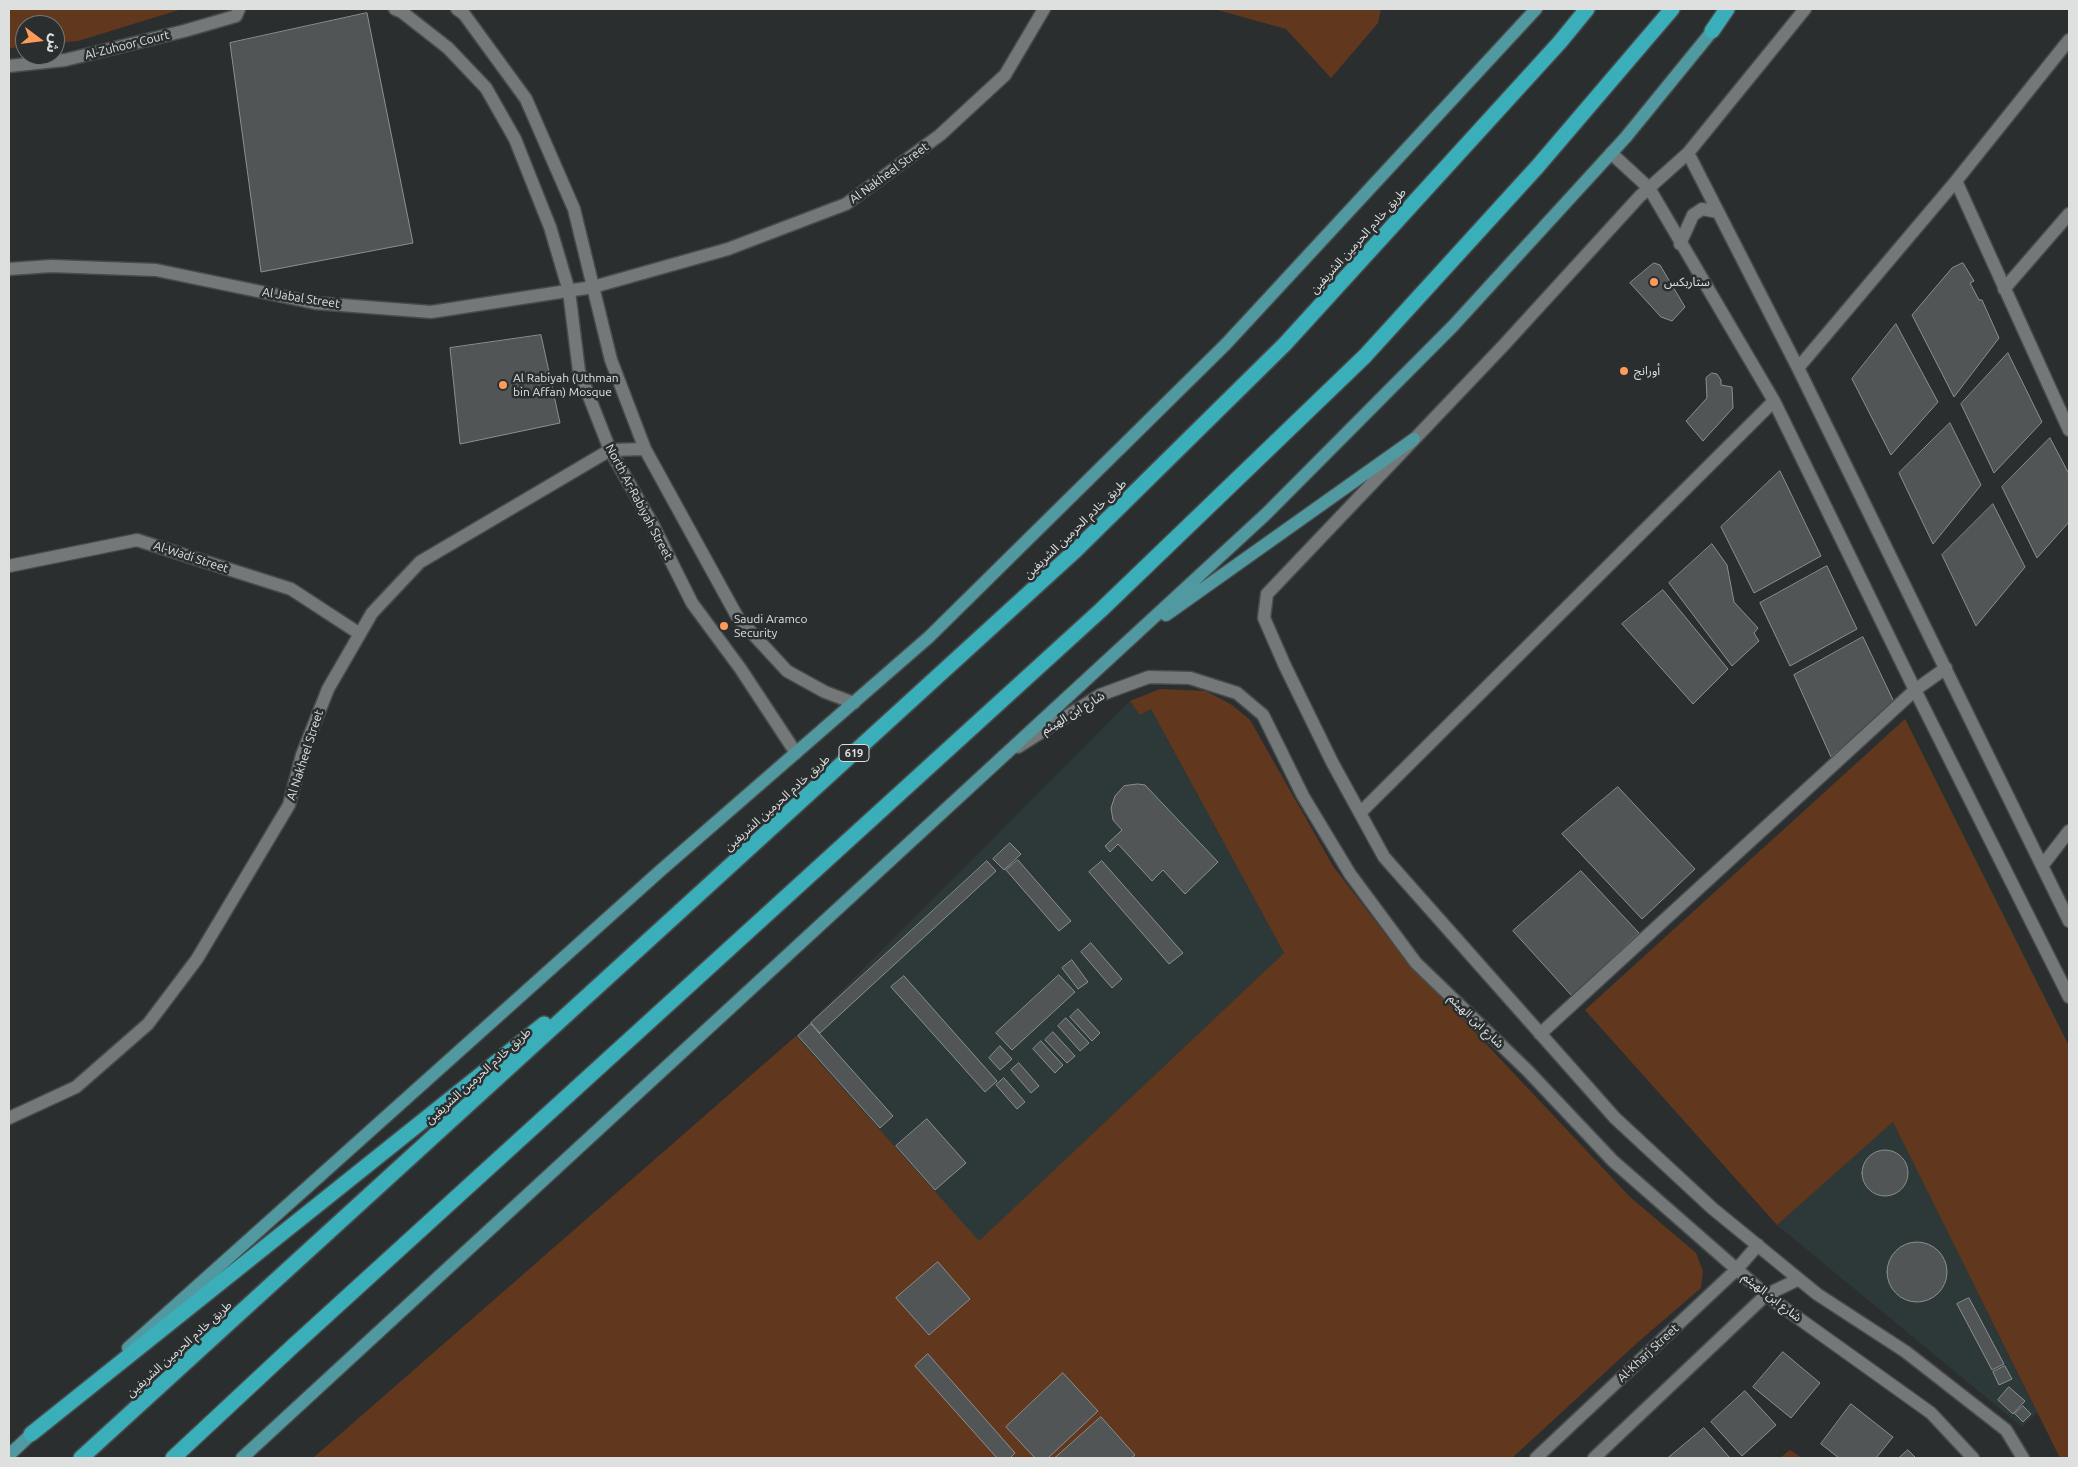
<!DOCTYPE html>
<html>
<head>
<meta charset="utf-8">
<style>
	body { margin:0 }
	#map { position:relative; width:2078px; height:1467px; overflow:hidden; background:#2b2e2f; font-family:Ubuntu,"Noto Sans Arabic",sans-serif }
	canvas { display:block }
	.frame { position:absolute; inset:0; border:10px solid #dee0e0; pointer-events:none }
	.north { position:absolute; left:15px; top:15px; width:50px; height:50px; box-sizing:border-box; background:#2b2e2f; border:1px solid #737576; border-radius:50%; rotate:105deg; font-size:14px; font-weight:700; line-height:20px; text-align:center; color:#dee0e0 }
	.north::after { content:''; display:block; margin:auto; width:18px; height:22px; background:#ff9b5a; clip-path:polygon(50% 0,100% 100%,50% 72%,0 100%) }
</style>
</head>
<body>
<div id="map">
<canvas width="2078" height="1467"></canvas>
<div class="frame"></div>
<div class="north">ش</div>
</div>
<script>
const ctx = document.querySelector('canvas').getContext('2d');
ctx.lineJoin = 'round';
function fillPath(path, color) { ctx.fillStyle = color; ctx.fill(path, 'evenodd'); }
function stroke(path, color, width, dash) { ctx.strokeStyle = color; ctx.lineWidth = width; ctx.lineCap = dash ? 'butt' : 'round'; ctx.setLineDash(dash || []); ctx.stroke(path); }
function drawText(font, color, halo, rows, align = 'center') {
  ctx.font = font + ' Ubuntu,"Noto Sans Arabic",sans-serif'; ctx.lineWidth = 5; ctx.setLineDash([]); ctx.textBaseline = 'middle'; ctx.strokeStyle = halo; ctx.fillStyle = color; for (const [text, x, y, turn = 0] of rows) {
    ctx.save(); ctx.translate(x, y); ctx.rotate((+turn || 0) * Math.PI / 180); ctx.textAlign = isNaN(turn) ? turn : align; if (halo) ctx.strokeText(text, 0, 0); ctx.fillText(text, 0, 0); ctx.restore();
  }
}
const built = new Path2D(`
	M 1130,701 L 1140,715 L 1151,709 L 1284,953 L 977,1243 L 796,1036 Z
	M 1893,1122 L 2037,1412 L 2022,1427 L 1777,1225 Z`);
const green = new Path2D(`
	M 9,9 L 182,9 L 78,41 L 55,43 L 55,25 L 25,25 L 25,47 L 9,48 Z
	M 1214,9 L 1381,9 L 1378,23 L 1331,78 L 1286,29 Z
	M 1160,689 L 1206,691 L 1232,705 L 1250,720 L 1333,866 L 1395,947 L 1630,1197 L 1696,1253 L 1703,1271 L 1701,1288 L 1637,1343 L 1512,1458 L 313,1458 L 796,1036 L 979,1241 L 1284,953 L 1151,709 L 1140,715 L 1130,701 Z
	M 1905,719 L 2069,1046 L 2069,1458 L 2060,1458 L 1893,1122 L 1777,1225 L 1585,1010 Z
	M 1790,1450 L 1802,1458 L 1780,1458 Z`);
const building = new Path2D(`
	M 367,13 L 413,243 L 261,272 L 230,43 Z
	M 1654,263 L 1660,265 L 1685,307 L 1672,321 L 1661,317 L 1630,283 Z
	M 1963,263 L 1974,281 L 1970,283 L 1979,300 L 1982,300 L 1999,338 L 1954,397 L 1912,315 L 1952,268 Z
	M 1896,324 L 1938,402 L 1891,455 L 1852,379 Z
	M 541,335 L 560,423 L 460,444 L 450,348 Z
	M 2008,353 L 2042,422 L 1994,473 L 1961,404 Z
	M 1712,373 L 1717,374 L 1721,380 L 1721,385 L 1732,387 L 1733,408 L 1703,441 L 1686,421 L 1707,398 L 1706,378 Z
	M 1950,423 L 1981,485 L 1933,544 L 1899,473 Z
	M 2050,438 L 2069,474 L 2069,522 L 2037,558 L 2002,487 Z
	M 1780,471 L 1821,556 L 1754,593 L 1721,527 Z
	M 1993,504 L 2025,567 L 1976,626 L 1942,555 Z
	M 1712,544 L 1727,565 L 1734,602 L 1758,628 L 1754,633 L 1759,641 L 1732,666 L 1669,583 Z
	M 1827,566 L 1857,629 L 1790,666 L 1760,603 Z
	M 1663,590 L 1728,669 L 1693,704 L 1622,624 Z
	M 1863,637 L 1894,702 L 1831,757 L 1794,675 Z
	M 1138,784 L 1145,785 L 1218,862 L 1185,894 L 1163,870 L 1152,881 L 1118,844 L 1110,852 L 1105,846 L 1122,830 L 1113,820 L 1111,808 L 1115,796 L 1124,786 Z
	M 1618,787 L 1695,869 L 1642,919 L 1562,834 Z
	M 1010,843 L 1021,854 L 1004,870 L 993,859 Z
	M 1018,860 L 1071,921 L 1059,931 L 1006,870 Z
	M 987,861 L 996,871 L 820,1033 L 811,1023 Z
	M 1102,861 L 1183,953 L 1169,964 L 1089,872 Z
	M 1581,871 L 1639,933 L 1572,996 L 1513,931 Z
	M 1091,943 L 1122,979 L 1112,988 L 1081,952 Z
	M 1072,960 L 1088,982 L 1078,989 L 1062,968 Z
	M 1059,975 L 1075,992 L 1012,1050 L 996,1033 Z
	M 904,976 L 997,1081 L 985,1092 L 891,987 Z
	M 1078,1009 L 1100,1033 L 1092,1041 L 1070,1017 Z
	M 1066,1018 L 1089,1043 L 1080,1051 L 1058,1026 Z
	M 811,1024 L 893,1116 L 880,1128 L 798,1036 Z
	M 1053,1032 L 1075,1056 L 1067,1063 L 1045,1040 Z
	M 1041,1041 L 1063,1065 L 1055,1073 L 1033,1049 Z
	M 1000,1046 L 1012,1059 L 1000,1070 L 989,1058 Z
	M 1019,1063 L 1039,1086 L 1031,1093 L 1011,1070 Z
	M 1004,1078 L 1025,1102 L 1017,1109 L 996,1085 Z
	M 927,1119 L 966,1163 L 935,1190 L 896,1146 Z
	M1862 1173a23 23 0 1 1 46 0a23 23 0 1 1-46 0Z
	M1887 1272a30 30 0 1 1 60 0a30 30 0 1 1-60 0Z
	M 938,1262 L 970,1299 L 929,1335 L 896,1298 Z
	M 1969,1298 L 2004,1364 L 1992,1370 L 1957,1304 Z
	M 1783,1352 L 1820,1383 L 1791,1418 L 1753,1387 Z
	M 928,1354 L 1015,1453 L 1010,1458 L 997,1458 L 915,1366 Z
	M 2005,1366 L 2012,1379 L 1999,1385 L 1993,1372 Z
	M 1063,1373 L 1098,1411 L 1048,1458 L 1035,1458 L 1006,1427 Z
	M 2009,1387 L 2025,1401 L 2013,1414 L 1998,1400 Z
	M 1745,1391 L 1776,1425 L 1742,1456 L 1711,1422 Z
	M 1851,1404 L 1893,1437 L 1876,1458 L 1839,1458 L 1821,1444 Z
	M 2023,1406 L 2031,1414 L 2023,1422 L 2015,1414 Z
	M 1101,1417 L 1135,1455 L 1131,1458 L 1055,1458 Z
	M 1704,1428 L 1730,1458 L 1668,1458 Z
	M 1908,1450 L 1916,1458 L 1899,1458 Z`);
const minor = new Path2D(`
	M 395,9 L 402,12 L 448,48 L 486,88 L 515,139 L 550,227 L 569,291 L 579,371 L 610,450 L 654,527 L 692,603 L 740,668 L 796,753
	M 457,9 L 464,14 L 526,99 L 574,209 L 611,360 L 645,449 L 738,618 L 787,671 L 825,692 L 854,703
	M 1805,9 L 1688,153 L 1640,196 L 1503,346 L 1267,594 L 1264,618 L 1285,666 L 1332,762 L 1384,857 L 1615,1118 L 1712,1208 L 1817,1294 L 1906,1352 L 2006,1430 L 2023,1458
	M 9,66 L 65,60 L 184,31 L 236,16 L 239,9
	M 1611,153 L 1649,188 L 1774,401 L 1915,690 L 2069,997
	M 1688,153 L 1798,368 L 2069,921
	M 1956,181 L 2069,430
	M 1680,244 L 1693,215 L 1702,209 L 1718,212
	M 9,269 L 51,266 L 156,270 L 315,303 L 431,312 L 593,287 L 728,249 L 846,204 L 940,135 L 1005,75 L 1044,9
	M 2004,289 L 2069,214
	M 1798,368 L 1956,181 L 2069,40
	M 9,566 L 137,540 L 291,589 L 360,634
	M 1018,747 L 1100,695 L 1149,677 L 1190,678 L 1237,693 L 1263,715 L 1303,796 L 1350,874 L 1416,963 L 1528,1071 L 1613,1161 L 1766,1295 L 1931,1413 L 1973,1458
	M 1360,813 L 1774,401
	M 2042,866 L 2069,831
	M 1540,1034 L 1915,690 L 1946,668
	M 9,1118 L 76,1087 L 148,1024 L 197,959 L 289,805 L 302,755 L 328,689 L 372,613 L 420,562 L 610,450 L 645,449
	M 1536,1458 L 1736,1270 L 1758,1245
	M 1594,1458 L 1766,1295 L 1799,1279`);
const major = new Path2D(`
	M 1166,615 L 1414,439
	M 128,1348 L 660,871 L 929,637 L 1226,344 L 1536,9
	M 9,1455 L 38,1428
	M 242,1458 L 1266,514 L 1453,326 L 1626,137 L 1718,24`);
const highway = new Path2D(`
	M 1712,31 L 1727,9
	M 31,1434 L 544,1024
	M 81,1458 L 1076,550 L 1285,344 L 1560,42 L 1587,9
	M 173,1458 L 292,1347 L 1101,610 L 1365,356 L 1538,166 L 1672,9`);
const markers = [
	[1654,282,5,"#ff9b5a"],
	[1624,371,5,"#ff9b5a"],
	[503,385,5,"#ff9b5a"],
	[724,626,5,"#ff9b5a"]
];
const shields = [
	[854,753,30]
];
const shieldNames = [
	["619",854,753]
];
const streetNames = [
	["Al-Zuhoor Court",127,45,-14],
	["Al Nakheel Street",889,173,-36],
	["طريق خادم الحرمين الشريفين",1358,241,-48],
	["Al Jabal Street",301,298,9],
	["North Ar-Rabiyah Street",639,502,62],
	["طريق خادم الحرمين الشريفين",1075,529,-44],
	["Al-Wadi Street",191,557,18],
	["شارع ابن الهيثم",1073,713,-31],
	["Al Nakheel Street",305,755,-72],
	["طريق خادم الحرمين الشريفين",777,803,-42],
	["شارع ابن الهيثم",1476,1021,44],
	["طريق خادم الحرمين الشريفين",478,1076,-42],
	["شارع ابن الهيثم",1772,1297,38],
	["طريق خادم الحرمين الشريفين",179,1349,-42],
	["Al-Kharj Street",1648,1353,-43]
];
const poiNames = [
	["ستاربكس",1664,282],
	["أورانج",1634,371],
	["Al Rabiyah (Uthman",513,378],
	["bin Affan) Mosque",513,392],
	["Saudi Aramco",734,619],
	["Security",734,633]
];
fillPath(built, '#2d3839');
fillPath(green, '#61381e');
fillPath(building, '#515555');
stroke(building, '#8b8f90', 1);
stroke(minor, '#484b4b', 15);
stroke(major, '#484b4b', 15);
stroke(highway, '#484b4b', 18);
stroke(minor, '#747879', 12);
stroke(major, '#5199a0', 12);
stroke(highway, '#3aafba', 15);
for (const [x, y, r, color] of markers) { const dot = new Path2D(); dot.arc(x, y, r, 0, 2 * Math.PI); ctx.fillStyle = color; ctx.fill(dot); stroke(dot, '#2b2e2f', 2); }
for (const [x, y, w] of shields) { const box = new Path2D(); box.roundRect(x - w / 2, y - 8.5, w, 17, 4); ctx.fillStyle = '#2b2e2f'; ctx.fill(box); stroke(box, '#dee0e0', 1); }
drawText('bold 11px', '#dee0e0', null, shieldNames);
drawText('12px', '#dee0e0', '#2b2e2f', streetNames);
drawText('12px', '#dee0e0', '#2b2e2f', poiNames, 'left');
</script>
</body>
</html>
